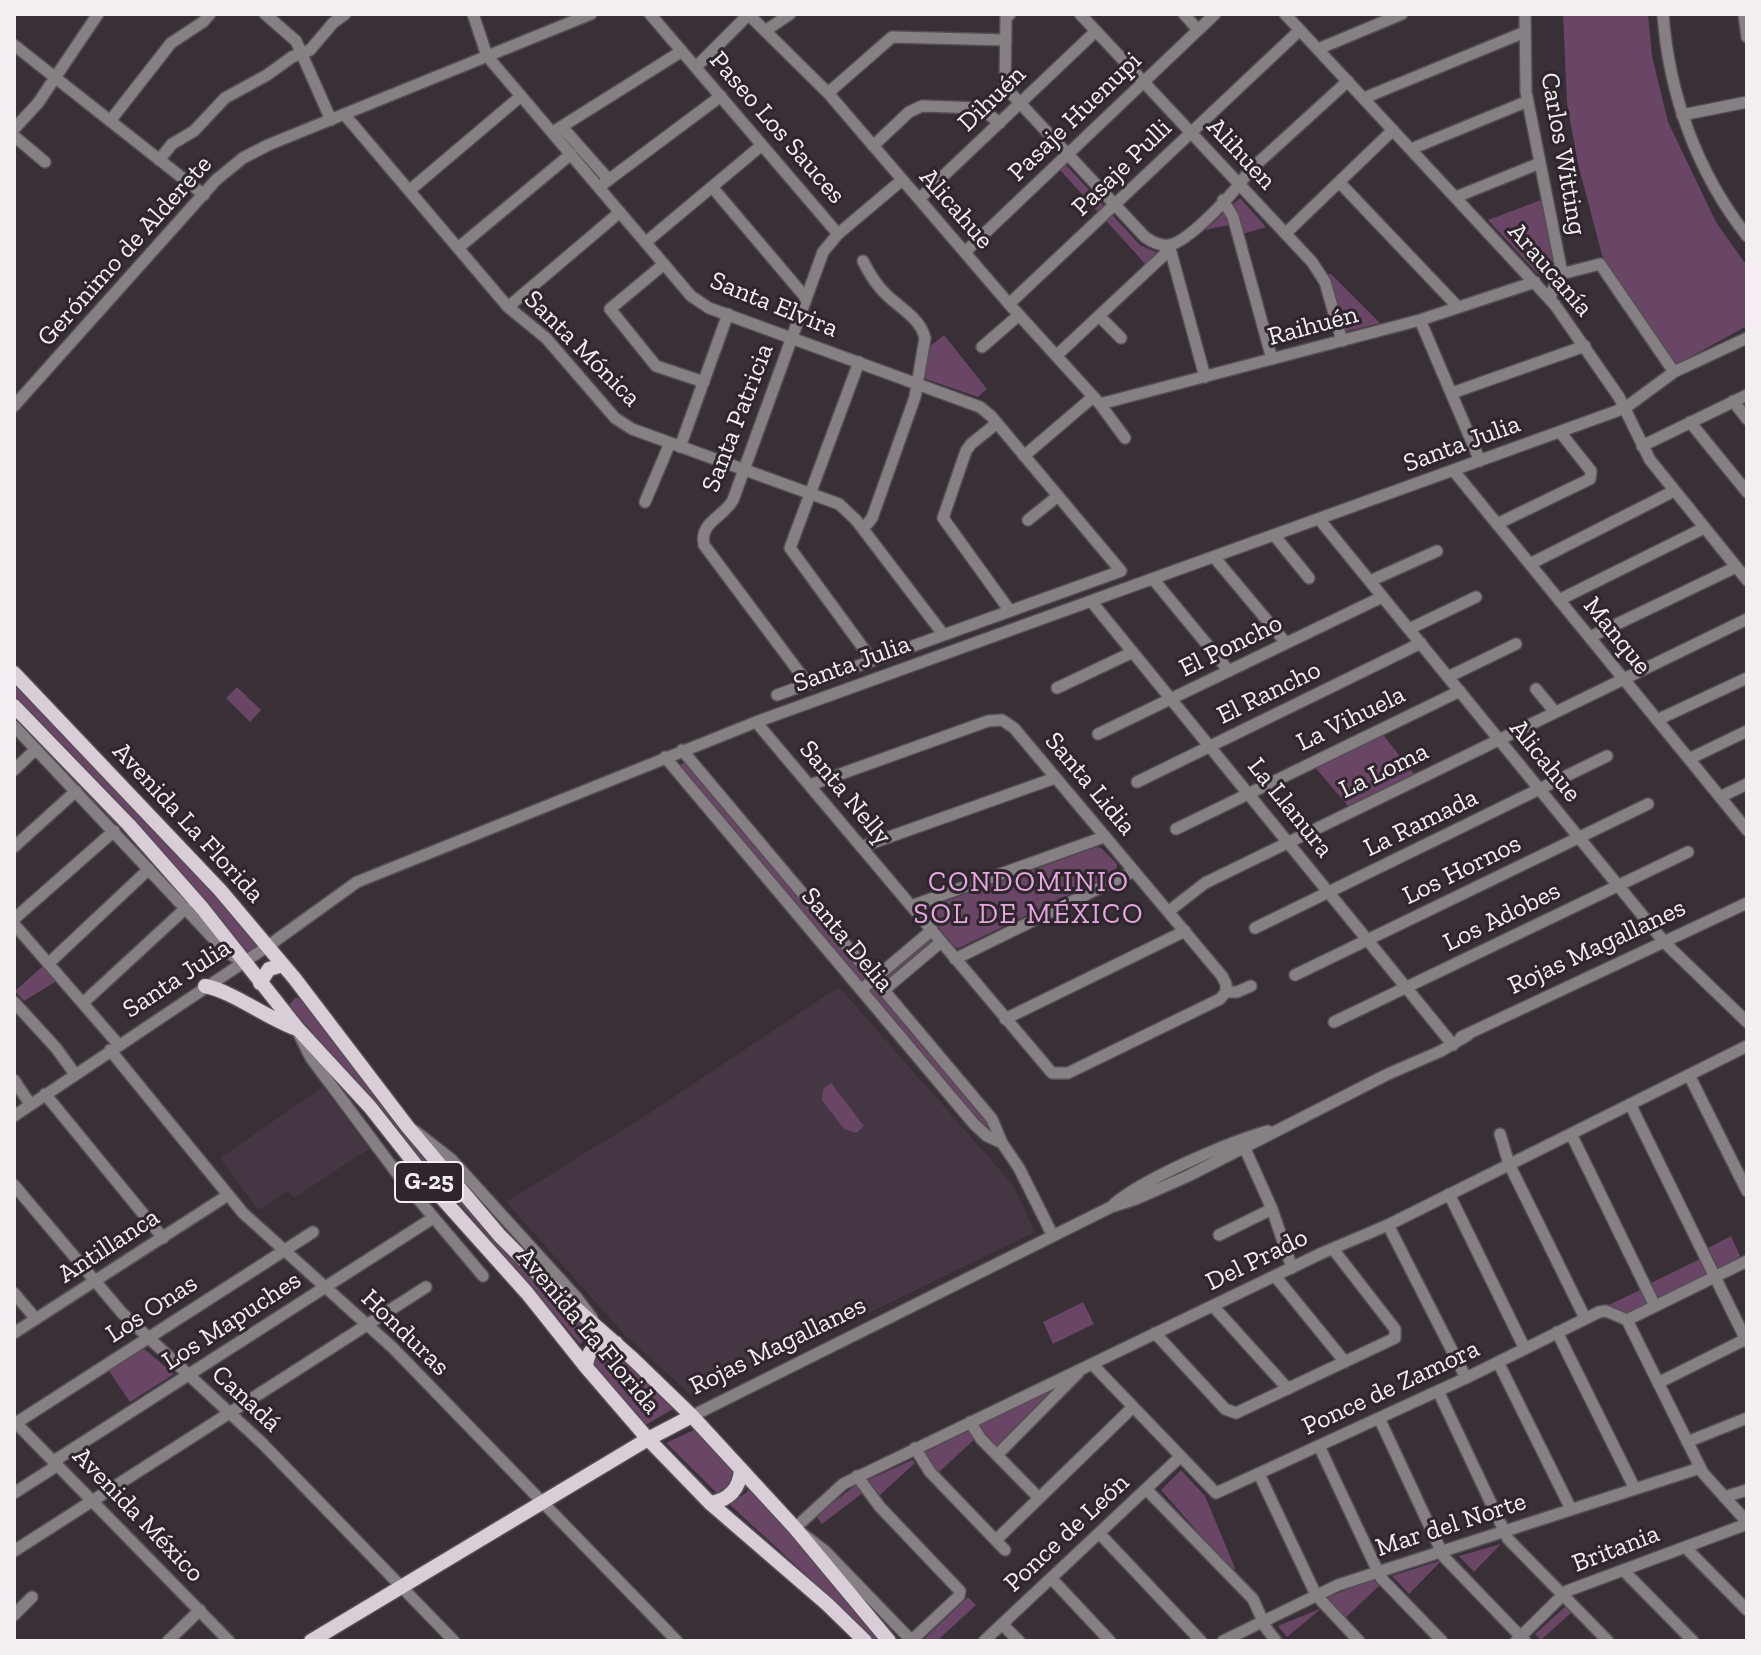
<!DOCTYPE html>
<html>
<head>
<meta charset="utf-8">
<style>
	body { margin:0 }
	#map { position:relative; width:1761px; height:1655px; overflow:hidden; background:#382f37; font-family:"Zilla Slab",serif }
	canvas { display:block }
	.frame { position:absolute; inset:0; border:16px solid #f4eef3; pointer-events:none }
</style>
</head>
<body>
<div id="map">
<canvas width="1761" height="1655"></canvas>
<div class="frame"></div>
</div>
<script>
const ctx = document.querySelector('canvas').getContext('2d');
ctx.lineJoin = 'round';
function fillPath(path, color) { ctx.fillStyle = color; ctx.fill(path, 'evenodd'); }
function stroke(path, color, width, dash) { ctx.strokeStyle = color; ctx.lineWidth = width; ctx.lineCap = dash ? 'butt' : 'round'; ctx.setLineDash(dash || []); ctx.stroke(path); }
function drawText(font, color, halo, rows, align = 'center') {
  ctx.font = font + ' "Zilla Slab",serif'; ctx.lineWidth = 6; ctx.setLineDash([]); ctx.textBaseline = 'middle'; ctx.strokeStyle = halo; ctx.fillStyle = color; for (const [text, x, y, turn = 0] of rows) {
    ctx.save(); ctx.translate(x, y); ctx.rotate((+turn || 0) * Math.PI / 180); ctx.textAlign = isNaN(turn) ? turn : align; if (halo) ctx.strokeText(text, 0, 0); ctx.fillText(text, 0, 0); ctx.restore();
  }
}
const built = new Path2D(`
	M 839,987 L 1013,1185 L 1035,1232 L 694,1398 L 624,1334 L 506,1202 L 650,1113 Z
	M 323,1087 L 369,1149 L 294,1198 L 288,1191 L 258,1210 L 220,1158 Z`);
const green = new Path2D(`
	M 1563,14 L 1648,14 L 1652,56 L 1668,122 L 1716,222 L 1747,266 L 1747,326 L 1681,362 L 1674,364 L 1616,283 L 1602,255 L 1578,164 L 1567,103 Z
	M 1066,165 L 1140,245 L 1160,254 L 1147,266 L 1060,170 Z
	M 1240,198 L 1266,227 L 1243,234 L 1238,223 L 1205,230 Z
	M 1541,200 L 1555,267 L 1549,281 L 1536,272 L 1488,220 Z
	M 1327,274 L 1331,274 L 1380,323 L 1344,332 Z
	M 944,335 L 987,389 L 978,397 L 923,378 L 928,348 Z
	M 14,681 L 169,843 L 258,946 L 249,953 L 194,889 L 14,697 Z
	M 237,687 L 261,710 L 250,722 L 226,698 Z
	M 1381,732 L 1414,774 L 1348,806 L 1313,765 Z
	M 684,763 L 687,763 L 867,979 L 864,982 L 857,978 L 682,769 L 680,765 Z
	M 1097,847 L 1101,848 L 1117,864 L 1116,872 L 961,947 L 957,948 L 953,945 L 927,913 L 932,906 Z
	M 931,940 L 931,944 L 888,980 L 884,982 L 882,979 L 926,941 Z
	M 44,965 L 57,981 L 24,1001 L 15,991 Z
	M 873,987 L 988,1124 L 991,1132 L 989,1133 L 870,993 Z
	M 295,998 L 303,998 L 357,1069 L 599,1335 L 589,1337 L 580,1344 L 289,1005 Z
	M 831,1083 L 864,1126 L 856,1133 L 844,1129 L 822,1100 L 823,1089 Z
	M 1731,1236 L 1741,1258 L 1719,1269 L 1708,1248 Z
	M 1702,1258 L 1709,1275 L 1658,1299 L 1651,1283 Z
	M 1644,1288 L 1651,1305 L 1629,1315 L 1611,1309 L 1609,1305 Z
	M 1083,1302 L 1094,1324 L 1053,1344 L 1043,1322 Z
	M 142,1347 L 174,1374 L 130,1402 L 107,1368 Z
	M 612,1348 L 673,1409 L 644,1426 L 594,1366 L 593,1355 L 600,1349 Z
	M 1068,1382 L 997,1447 L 978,1425 Z
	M 696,1429 L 738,1473 L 727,1491 L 717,1493 L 666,1443 Z
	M 969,1431 L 976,1438 L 938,1473 L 921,1454 Z
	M 912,1460 L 915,1463 L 880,1495 L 866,1481 Z
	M 1181,1470 L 1205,1496 L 1235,1568 L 1232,1571 L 1161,1490 Z
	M 751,1484 L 881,1641 L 870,1641 L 826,1593 L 729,1504 L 747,1492 Z
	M 857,1484 L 864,1492 L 822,1524 L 816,1516 Z
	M 1501,1544 L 1474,1572 L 1459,1556 Z
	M 1442,1560 L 1409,1594 L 1392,1576 Z
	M 1374,1579 L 1380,1585 L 1343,1620 L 1323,1599 Z
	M 968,1597 L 976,1605 L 937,1641 L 928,1641 L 925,1638 Z
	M 1567,1605 L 1573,1611 L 1541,1640 L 1535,1634 Z
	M 1322,1608 L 1287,1637 L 1278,1626 Z`);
const minor = new Path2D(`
	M 265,14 L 296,41 L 331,120
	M 473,14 L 487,56 L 691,296 L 709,308 L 980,407 L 991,416 L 1121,571 L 777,695
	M 650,14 L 838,234
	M 748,14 L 828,93 L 1009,304 L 1100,404 L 1125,438
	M 1010,14 L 1006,18 L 1005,87 L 1145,237 C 1152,242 1160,246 1169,245 C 1189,242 1237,190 1248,172 L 1348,81
	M 1080,14 L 1312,262 L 1325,282 L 1342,341
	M 1184,14 L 1198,30
	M 1285,14 L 1555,305 L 1619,397 L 1650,460 L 1747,580
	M 1525,14 L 1526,92 L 1561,268 L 1550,298
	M 1663,14 C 1669,95 1697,172 1747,236
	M 1744,14 L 1747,37
	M 765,31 L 790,14
	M 14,45 L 204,195
	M 1318,49 L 1402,14
	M 696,67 L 749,14
	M 828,93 L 892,37 L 1006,40
	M 1364,98 L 1525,32
	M 344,114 L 508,307 L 546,338 L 615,418 L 632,429 L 839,504 L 856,520 L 943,634
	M 1682,115 L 1747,102
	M 110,121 L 171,43 L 203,22 L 210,14
	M 562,127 L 609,180
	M 14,129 L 38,103 L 98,14
	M 553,132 L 682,51
	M 14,136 L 45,162
	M 873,146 L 909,112 L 922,106 L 980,108 L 1000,123
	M 1411,149 L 1528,101
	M 159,160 L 172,144 L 194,131 L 225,98 L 267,75 L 292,57 L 310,50 L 333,23 L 345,14
	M 1339,182 L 1458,307
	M 599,187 L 721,96
	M 712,187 L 806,298
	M 410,190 L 521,96
	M 1456,197 L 1540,163
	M 919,199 L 1096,31
	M 1223,200 L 1233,217 L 1272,359
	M 1286,233 L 1393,130
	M 646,242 L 762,145
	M 1169,245 L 1205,377
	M 458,248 L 571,154
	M 965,252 L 1215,14
	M 863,261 C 868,271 874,281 881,289 C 894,305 920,316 925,338 L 915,397 L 872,518 L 863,529
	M 664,264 L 610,309 L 656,366 L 704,382
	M 1561,274 L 1600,264 L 1674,372
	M 1009,304 L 1300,30
	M 508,307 L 620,212
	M 1099,316 L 1121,338
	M 1420,320 L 1480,461
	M 982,347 L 1019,315
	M 1056,356 L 1164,255 L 1169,245
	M 859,362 L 790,548 L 872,660
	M 1452,393 L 1585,346
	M 1733,401 L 1747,419
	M 1100,404 L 1420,320 L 1535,282
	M 14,406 L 216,180 L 243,158 L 268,145 L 591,14
	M 1690,422 L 1747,492
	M 997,423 L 971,444 L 966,451 L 943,518 L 1010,611
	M 1642,446 L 1747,395
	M 680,447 L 728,314
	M 1024,456 L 1093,397
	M 1453,470 L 1747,830
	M 645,502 L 670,443
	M 1319,519 L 1665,943 L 1747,1022
	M 1028,520 L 1058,496
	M 1497,524 L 1590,479 L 1591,471 L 1560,432
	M 1274,535 L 1309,578
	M 1214,557 L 1286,643
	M 1530,564 L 1674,491
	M 1153,579 L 1229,671
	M 1370,581 L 1437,551
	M 1559,600 L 1704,528
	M 1091,601 L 1453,1045
	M 1409,629 L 1476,597
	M 1590,637 L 1736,567
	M 1448,677 L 1516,644
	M 808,684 L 704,545 C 699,522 724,517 733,500 L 823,252 L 838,234 L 902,180
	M 1057,688 L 1133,652
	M 1536,689 L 1555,712
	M 1657,720 L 1747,678
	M 756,722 L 1052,1073 L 1068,1073 L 1220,999 L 1226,992 L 1237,992 L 1251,986
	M 14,726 L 226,952 L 244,962
	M 1098,734 L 1382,597
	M 682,750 L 992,1119 L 1002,1143 L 1019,1168 L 1053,1236
	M 665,757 L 974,1124 L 987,1136 L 1002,1143
	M 1689,759 L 1747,731
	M 14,770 L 36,749
	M 1137,782 L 1421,643
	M 810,785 L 988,721 L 1002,720 L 1014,728 L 1222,976 L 1226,984 L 1226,992
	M 1720,797 L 1747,784
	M 1176,829 L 1460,691
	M 14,847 L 76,791
	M 861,847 L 1055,778
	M 911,906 L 1104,837
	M 1169,911 L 1205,883 L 1747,619
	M 14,919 L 114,831
	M 14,924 L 118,1044
	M 1255,928 L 1607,756
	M 955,959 L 1134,871
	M 49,963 L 149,869
	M 1295,975 L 1648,804
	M 861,990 L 932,930
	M 884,990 L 941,942
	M 14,1002 L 56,1048 L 75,1074
	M 84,1002 L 186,908
	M 1005,1019 L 1185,931
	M 1334,1022 L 1688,852
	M 299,1034 L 311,1058 L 402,1180 L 483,1276
	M 1461,1037 L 1747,903
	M 110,1050 L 243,1213 L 393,1348 L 677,1641
	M 1689,1075 L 1747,1191
	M 14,1080 L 30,1104
	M 45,1094 L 163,1238
	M 1630,1104 L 1747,1342
	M 14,1116 L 268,946 L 357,882 L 756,722 L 1625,408 L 1674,372 L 1747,338
	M 415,1131 L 451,1159 L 577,1298 L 592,1318
	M 1500,1134 L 1509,1164 L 1585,1318
	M 1571,1134 L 1655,1306
	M 1242,1142 L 1272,1209 L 1292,1268
	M 14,1185 L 122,1313 L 262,1443 L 454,1641
	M 1449,1194 L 1525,1349
	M 1114,1204 C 1145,1178 1229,1142 1268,1131
	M 1388,1225 L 1466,1378
	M 1219,1235 L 1272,1209
	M 1275,1276 L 1345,1362
	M 14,1293 L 36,1319
	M 1213,1306 L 1288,1389
	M 1627,1320 L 1703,1473 L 1747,1522
	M 1557,1332 L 1635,1489
	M 14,1333 L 228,1195
	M 1155,1333 L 1225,1409 L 1236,1413 L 1395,1338 L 1395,1329 L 1333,1249
	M 1498,1362 L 1571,1509
	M 1092,1364 L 1216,1493 L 1466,1378 L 1599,1312 L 1606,1311 L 1627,1320 L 1747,1261
	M 1658,1383 L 1746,1339
	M 1438,1391 L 1508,1539 L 1608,1641
	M 692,1416 L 1111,1207 L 1136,1199 L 1188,1176 L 1388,1074 L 1441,1051 L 1468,1035
	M 1379,1418 L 1444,1557 L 1525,1641
	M 14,1421 L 229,1641
	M 970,1422 L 981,1439 L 1039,1498
	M 16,1423 L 313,1232
	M 1687,1442 L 1747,1418
	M 1319,1446 L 1381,1578 L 1442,1641
	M 915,1448 L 930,1472 L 1005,1550
	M 997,1455 L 1078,1373
	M 54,1461 L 433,1218
	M 1259,1474 L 1316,1595 L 1359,1641
	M 857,1476 L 880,1507 L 960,1591 L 959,1596 L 912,1640
	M 1146,1489 L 1253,1599 L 1266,1628 L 1276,1641
	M 14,1493 L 58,1465
	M 1724,1497 L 1747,1490
	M 1099,1533 L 1201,1641
	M 996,1540 L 1133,1407
	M 1685,1547 L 1747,1610
	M 14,1551 L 426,1287
	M 1623,1570 L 1693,1641
	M 1051,1578 L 1110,1641
	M 14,1615 L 32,1597
	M 1002,1624 L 1019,1641
	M 168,1641 L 200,1610
	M 912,1641 L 825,1551 L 795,1528 L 843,1484 L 1322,1253 L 1388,1225 L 1747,1046
	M 984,1641 L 1180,1457
	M 1223,1641 L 1338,1585 L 1700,1468
	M 1516,1641 L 1567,1591 L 1747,1524`);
const major = new Path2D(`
	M 14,673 L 220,890 L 295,979 L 407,1126 L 500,1236 L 546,1282 L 633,1359 L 692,1416 L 795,1528 L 889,1641
	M 14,706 L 129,825 L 203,909 L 298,1029 L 370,1107 L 441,1197 L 527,1293 L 586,1367 L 648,1439 L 710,1503 L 827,1604 L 865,1641
	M 260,983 L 269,969 L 283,965
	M 205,986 C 232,991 268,1019 297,1029
	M 586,1367 C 587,1350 598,1340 616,1343
	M 710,1503 C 729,1500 740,1489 741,1469
	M 311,1641 L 648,1439 L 692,1416`);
const shields = [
	[429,1182,68]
];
const shieldNames = [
	["G-25",429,1182]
];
const streetNames = [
	["Dihuén",992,99,-44],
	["Pasaje Huenupi",1075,117,-44],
	["Paseo Los Sauces",777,128,49],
	["Alihuen",1241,154,47],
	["Carlos Witting",1563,154,80],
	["Pasaje Pulli",1122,168,-44],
	["Alicahue",956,209,49],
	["Gerónimo de Alderete",125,251,-48],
	["Araucanía",1550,270,49],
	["Santa Elvira",774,305,22],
	["Raihuén",1313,326,-15],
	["Santa Mónica",582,349,45],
	["Santa Patricia",738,418,-69],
	["Santa Julia",1462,444,-20],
	["Manque",1617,636,51],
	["El Poncho",1231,646,-26],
	["Santa Julia",852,664,-20],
	["El Rancho",1269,693,-26],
	["La Vihuela",1351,719,-26],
	["Alicahue",1545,761,51],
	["La Loma",1384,771,-26],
	["Santa Lidia",1090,784,50],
	["Santa Nelly",845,793,50],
	["La Llanura",1290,808,51],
	["Avenida La Florida",188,823,47],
	["La Ramada",1421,823,-26],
	["Los Hornos",1462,870,-26],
	["Los Adobes",1502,917,-26],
	["Santa Delia",847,940,50],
	["Rojas Magallanes",1597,947,-25],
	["Santa Julia",177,979,-33],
	["Antillanca",109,1246,-33],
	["Del Prado",1257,1260,-26],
	["Los Onas",152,1309,-33],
	["Los Mapuches",232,1321,-33],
	["Avenida La Florida",588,1331,50],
	["Honduras",405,1333,44],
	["Rojas Magallanes",778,1346,-26],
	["Ponce de Zamora",1391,1388,-25],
	["Canadá",246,1399,43],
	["Avenida México",138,1515,46],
	["Mar del Norte",1451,1525,-18],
	["Ponce de León",1067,1533,-43],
	["Britania",1616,1549,-21]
];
const neighbourhoodNames = [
	["CONDOMINIO",1029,883],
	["SOL DE MÉXICO",1029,915]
];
fillPath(built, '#453643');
fillPath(green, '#694566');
stroke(minor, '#564e55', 14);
stroke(major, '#564e55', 17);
stroke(minor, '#868085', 11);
stroke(major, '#d9ced8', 14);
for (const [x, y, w] of shields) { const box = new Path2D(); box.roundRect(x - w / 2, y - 20, w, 40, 6); ctx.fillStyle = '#2e252d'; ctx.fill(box); stroke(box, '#f4eef3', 2); }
drawText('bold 24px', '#f4eef3', null, shieldNames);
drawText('26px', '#f4eef3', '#2e252d', streetNames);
ctx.letterSpacing = '2px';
drawText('28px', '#e5a8de', '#2e252d', neighbourhoodNames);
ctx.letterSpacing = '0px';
</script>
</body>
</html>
